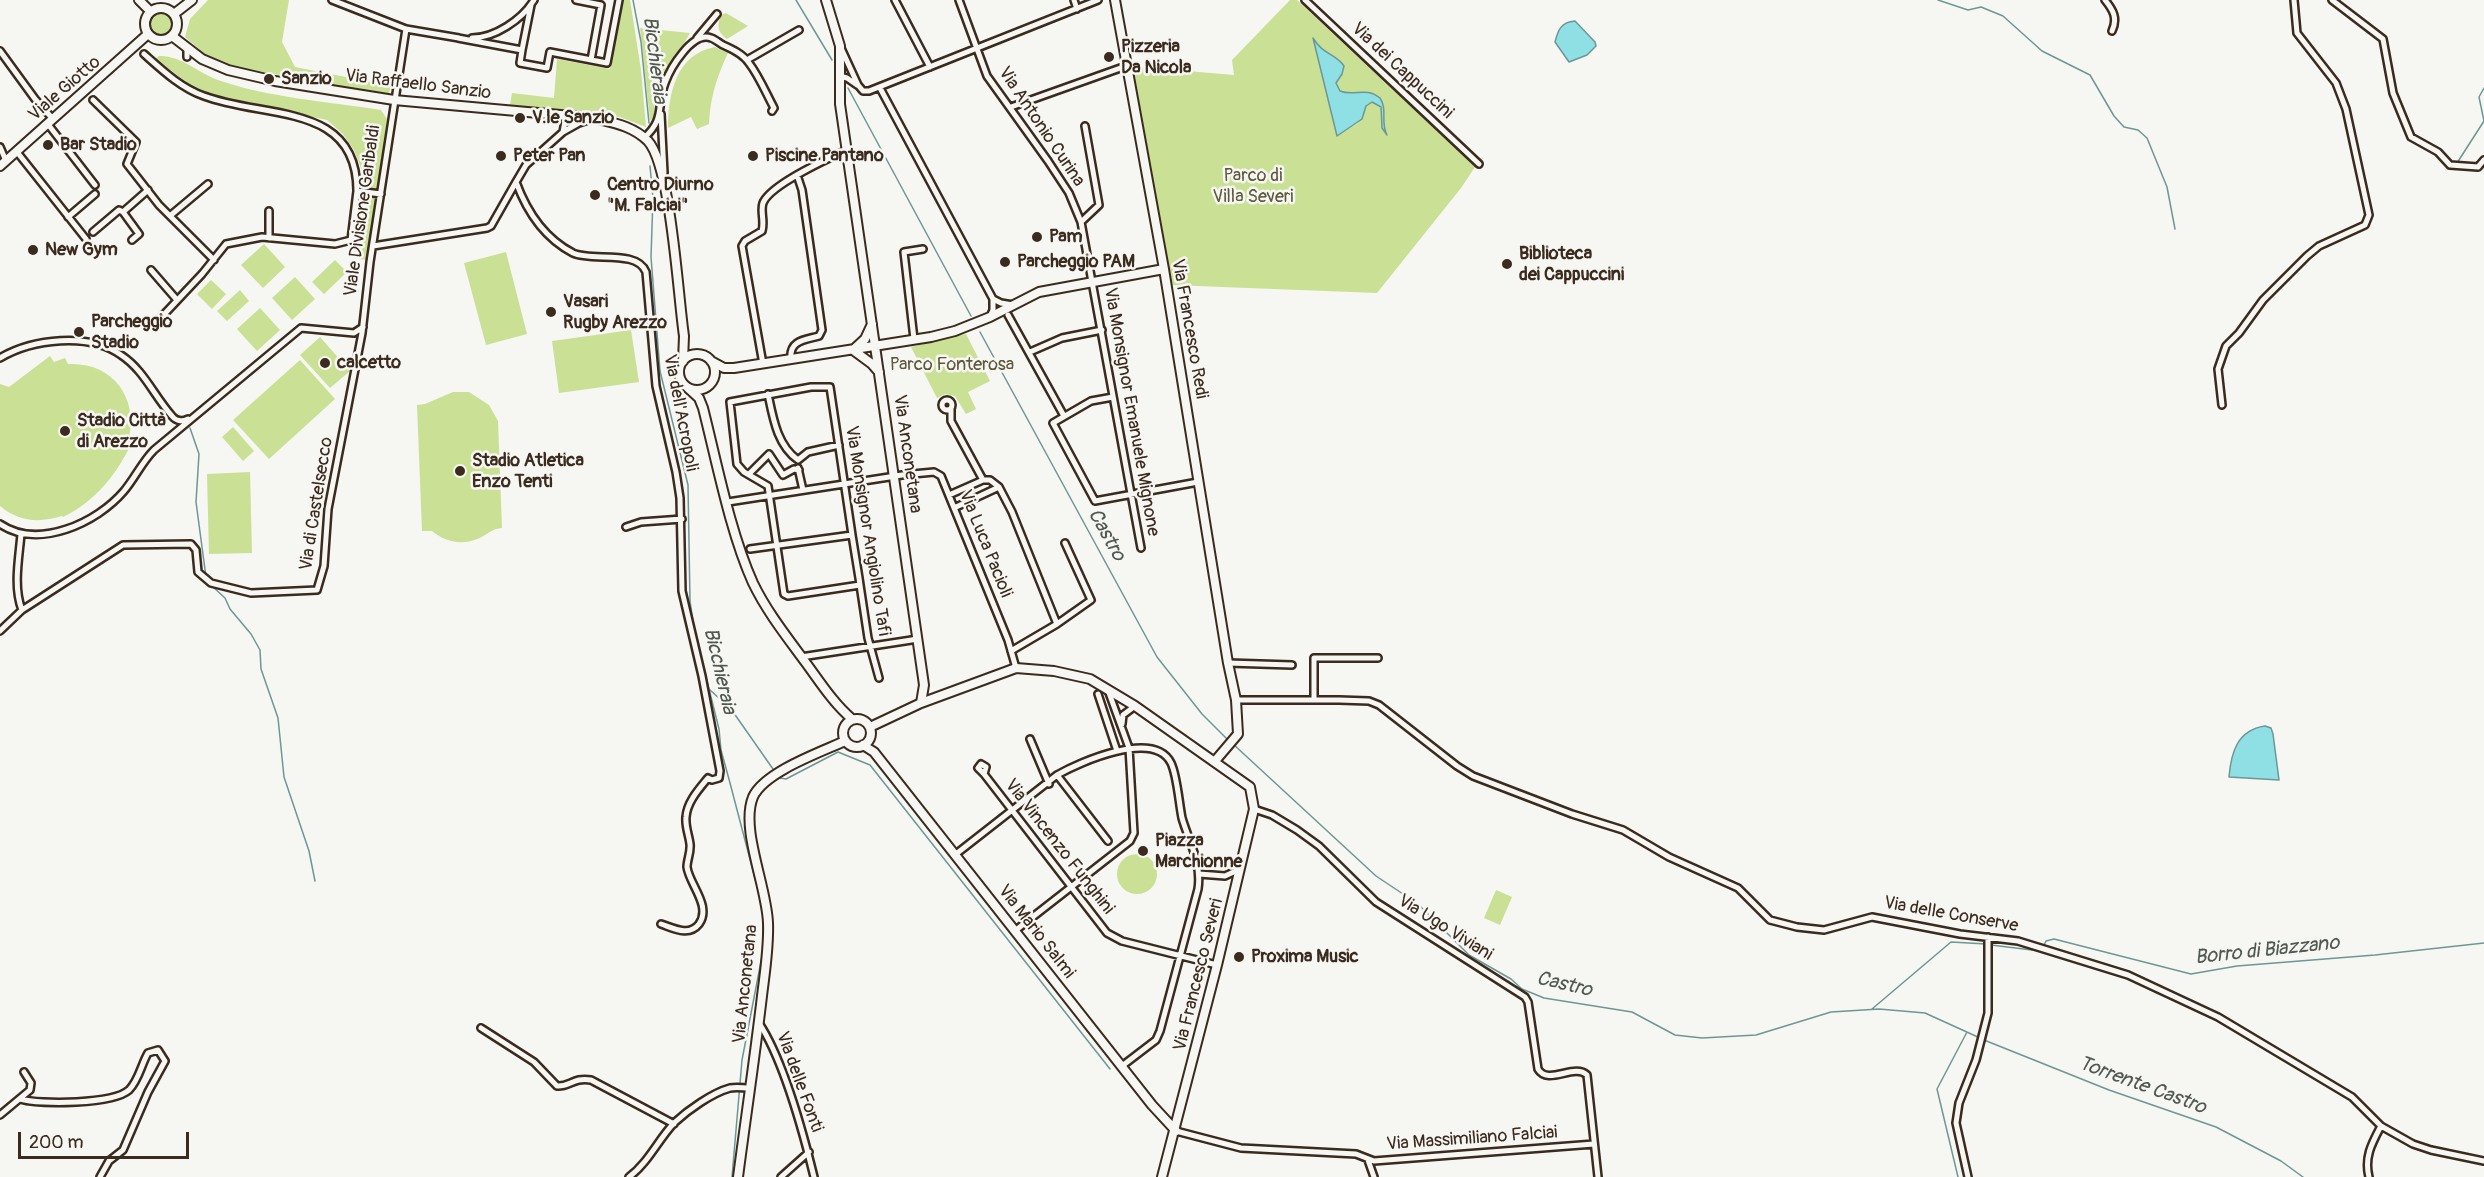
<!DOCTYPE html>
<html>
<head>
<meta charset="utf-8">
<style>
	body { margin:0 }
	#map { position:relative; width:2484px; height:1177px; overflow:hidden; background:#f6f6f2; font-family:Pangolin,sans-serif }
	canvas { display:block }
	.scale { position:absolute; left:18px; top:1132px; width:171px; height:27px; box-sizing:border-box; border:3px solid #3b2a1e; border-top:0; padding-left:8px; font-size:18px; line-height:21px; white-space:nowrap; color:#3b2a1e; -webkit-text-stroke:4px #f6f6f2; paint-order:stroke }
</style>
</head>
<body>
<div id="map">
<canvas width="2484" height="1177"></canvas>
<div class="scale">200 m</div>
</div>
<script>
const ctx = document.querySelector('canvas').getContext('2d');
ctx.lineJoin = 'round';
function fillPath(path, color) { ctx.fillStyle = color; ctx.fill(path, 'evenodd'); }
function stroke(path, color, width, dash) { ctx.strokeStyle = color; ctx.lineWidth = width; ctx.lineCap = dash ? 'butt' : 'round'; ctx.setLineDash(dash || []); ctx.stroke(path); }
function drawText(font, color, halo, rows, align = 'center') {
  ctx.font = font + ' Pangolin,sans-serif'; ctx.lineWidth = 5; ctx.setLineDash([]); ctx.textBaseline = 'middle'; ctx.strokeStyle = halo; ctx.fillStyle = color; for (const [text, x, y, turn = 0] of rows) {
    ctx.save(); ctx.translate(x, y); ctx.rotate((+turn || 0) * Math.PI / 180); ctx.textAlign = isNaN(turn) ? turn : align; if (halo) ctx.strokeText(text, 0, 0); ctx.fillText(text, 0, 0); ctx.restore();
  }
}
const green = new Path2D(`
	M 208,0 L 289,0 L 282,42 L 295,67 L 391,86 L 389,93 L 384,94 L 235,67 L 205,54 L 185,37 L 190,19 Z
	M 622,0 L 630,0 L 641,70 L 646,127 L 620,117 L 510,105 L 512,93 L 554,98 L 557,59 L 610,69 Z
	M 1290,0 L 1297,0 L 1475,167 L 1461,188 L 1377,293 L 1171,285 L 1129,66 L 1234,75 L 1232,60 ZM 1314,39 C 1321,53 1337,55 1344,69 L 1336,83 L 1340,91 L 1383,103 L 1382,125 L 1387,135 L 1382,128 L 1381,108 L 1372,102 L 1366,106 L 1358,123 L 1337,136 Z
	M150 23a11 11 0 1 1 22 0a11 11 0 1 1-22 0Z
	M 726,13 L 748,26 L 727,39 C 717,32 717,26 721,15 Z
	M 640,28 L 690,33 L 655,94 L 654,119 L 650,120 Z
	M 715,47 L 728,53 C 717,76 710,98 709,124 L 697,129 L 691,117 L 668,128 C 668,94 676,54 715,47 Z
	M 159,56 C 180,55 199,73 218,80 C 265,97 330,102 381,110 L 387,119 L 378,189 L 362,188 L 361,168 L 354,150 L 343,134 L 327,120 L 211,95 L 192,86 L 155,59 Z
	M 362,196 L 377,198 L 368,260 L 359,259 L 352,249 L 355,245 Z
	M 264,244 L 285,267 L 263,288 L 241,265 Z
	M 506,252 L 527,334 L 486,345 L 464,263 Z
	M 335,260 L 347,272 L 324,294 L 312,282 Z
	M 295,277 L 315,299 L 292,320 L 272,298 Z
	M 211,280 L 226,294 L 212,309 L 197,294 Z
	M 240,290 L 249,301 L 227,321 L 217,311 Z
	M 260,308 L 280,330 L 257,351 L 237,329 Z
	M 631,330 L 639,382 L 559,393 L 552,341 Z
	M 966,334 L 990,381 L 968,392 L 976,409 L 966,414 L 955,396 L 945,394 L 937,398 L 911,347 Z
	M 320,337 L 350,371 L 330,388 L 300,355 Z
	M 50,356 L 54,362 L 65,358 L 68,364 C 112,362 138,396 129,438 L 133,439 C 120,471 95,502 63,517 L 62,516 C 39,523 19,522 0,506 L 0,384 L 9,387 Z
	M 300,360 L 335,399 L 269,459 L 233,420 Z
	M 453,392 L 469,392 L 489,405 L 498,421 L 502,528 C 493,529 492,531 485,535 C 468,546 447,544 432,531 L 422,531 L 417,405 L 425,404 Z
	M 233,427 L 254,451 L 243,461 L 222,437 Z
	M 250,472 L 252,553 L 209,554 L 207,474 Z
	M1117 874a20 20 0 1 1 40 0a20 20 0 1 1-40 0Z
	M 1496,890 L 1512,897 L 1500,925 L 1484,918 Z`);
const water = new Path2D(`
	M 1575,21 L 1595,42 L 1596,46 L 1587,55 L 1569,62 L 1555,42 C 1558,30 1561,22 1575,21 Z
	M 1313,38 C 1323,55 1335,53 1344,66 L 1342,74 L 1336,83 L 1340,91 C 1354,97 1366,86 1380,98 C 1388,110 1380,122 1387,135 L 1382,128 L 1381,107 L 1372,102 L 1366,106 L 1362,119 L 1337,136 Z
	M 2265,726 L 2271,728 L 2273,734 L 2279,780 L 2229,777 C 2231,753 2237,730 2265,726 Z`);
const stream = new Path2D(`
	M 633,0 L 641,42 L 649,123
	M 796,0 L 832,60
	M 1938,0 L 1968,10 L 1981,7 L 2003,16 L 2042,51 L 2090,75 L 2114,116 L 2124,127 L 2138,130 L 2147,138 L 2167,187 L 2175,229
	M 848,88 L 971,316
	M 2457,163 L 2484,121 L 2479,97 L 2484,88
	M 650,166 L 653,198 L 651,257 L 660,371 L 688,485 L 690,601 L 694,629
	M 980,332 L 1157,657 L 1202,714 L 1227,739
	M 190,428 L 199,454 L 196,502 L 206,577
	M 212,586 L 225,598 L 230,609 L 251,634 L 260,650 L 261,669 L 278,718 L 284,777 L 309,851 L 315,881
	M 696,637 L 719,729 L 721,750 L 730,783 L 763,909
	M 710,690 L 731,709 L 773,769
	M 1233,744 L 1376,876 L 1418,904 L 1469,955 L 1511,979 L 1522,989 L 1544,998 L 1632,1012 L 1675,1035 L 1702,1038 L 1756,1035 L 1831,1012 L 1879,1009 L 1925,1013 L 1980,1038
	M 780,778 L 786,779 L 838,752 L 870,765 L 1110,1069
	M 1991,945 L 2040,951
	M 2043,947 L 2046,941 L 2054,939 L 2191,974 L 2237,966 L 2375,955 L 2484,943
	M 1872,1009 L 1951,942 L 1986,944
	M 1984,1040 L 2109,1090 L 2216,1127 L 2281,1161 L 2303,1177
	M 732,1177 L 742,1060 L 763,951 L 763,913
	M 1958,1177 L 1937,1089 L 1967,1032`);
const street = new Path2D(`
	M 332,0 L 406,29 L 459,38
	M 576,0 L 601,5 L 591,60
	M 895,0 L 930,67
	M 959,0 L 987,76 L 1048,161 L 1069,193 L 1081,222 L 1141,548
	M 1074,0 L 1077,9
	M 1305,0 L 1479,164
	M 2105,0 C 2113,10 2118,18 2112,31
	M 2332,0 L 2383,39 L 2393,93 L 2411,137 L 2438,152 L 2450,165 L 2478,167 L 2484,160
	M 458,38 L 522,50 L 520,63 L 547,68 L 550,52 L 607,63 L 619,0
	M 472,38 C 494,38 522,20 534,0
	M 697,38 L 717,14
	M 187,48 L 187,57
	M 841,48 L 858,85 L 863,91 L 869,91 L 1098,0
	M 522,50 L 531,5
	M 0,51 L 35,99 L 52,118
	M 144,54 C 162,70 181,88 204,96 C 265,119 357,102 357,191 L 381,194
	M 747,60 L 799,30
	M 839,76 L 847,78 L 857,85
	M 880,88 L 993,299 L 993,310 L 990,317
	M 93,100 L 136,142 L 127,164 L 159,205 L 214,260
	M 1011,107 L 1126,66
	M 661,114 L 664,173
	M 566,116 L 563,132 L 526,165 L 516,182 C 527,212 544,238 573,253 C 592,262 637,249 646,272 L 656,386 L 676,472 L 680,498 L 682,591 L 702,676 L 720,771 L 719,778 L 712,780 L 708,778 C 699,789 687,802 686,817 C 685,827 689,835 690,844 C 691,852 687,860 687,867 C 689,884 712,906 699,924 C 689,937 673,928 661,924
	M 47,123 L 95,185
	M 563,132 L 579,123 L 591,119
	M 644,138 C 666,118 656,107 665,83 C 670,69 692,31 711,38 C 715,39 719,43 723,45 C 732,49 743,54 749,63 C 759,76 766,93 774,108 L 772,111
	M 0,147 L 6,161
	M 17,152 L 86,239
	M 171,215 L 208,184
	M 68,217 L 95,194
	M 1081,222 L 1099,205 L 1085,126
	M 93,232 L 119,210 L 123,212
	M 269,238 L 269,211
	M 132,240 L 139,234 L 123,212 L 148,190
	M 373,246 L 487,228 L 491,226 L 516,182
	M 151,270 L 177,300
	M 993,299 L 1001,303 L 1013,305
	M 1008,315 L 1064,416
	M 155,324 L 202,274 L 226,244 L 262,237 L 335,244 L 351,240 L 357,191
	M 914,339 L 904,252 L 923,249
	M 1030,352 L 1062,338 L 1102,330
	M 0,358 C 32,339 89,332 121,355 C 144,370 154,396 172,416 C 176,421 182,422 188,419
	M 791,359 C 789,340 805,340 819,336 L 822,330 L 802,190 L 797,175
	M 763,364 L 742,246 L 745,241 L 762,231 C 765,221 760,211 763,203 C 770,185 829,158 847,150
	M 768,394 C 773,418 777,445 798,460 L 808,452 L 839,445
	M 1113,397 L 1091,401 L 1053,423 L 1095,501 L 1198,482
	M942 405a5 5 0 1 1 10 0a5 5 0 1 1-10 0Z
	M 2222,405 L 2218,369 L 2226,346 L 2239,333 L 2263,300 L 2307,256 L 2319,246 L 2365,225 L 2369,215 L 2346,109 L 2336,83 L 2297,33 L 2294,0
	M 951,409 L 951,421 L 983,480
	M 798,468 L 803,490
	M 749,474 L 769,454 L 783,475 L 794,469 L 799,470
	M 949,495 L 983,480 L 990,480 L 999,487 L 1012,512 L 1057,624
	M 728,502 L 902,475 L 934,472 L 941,476 L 1008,640 L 1016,668
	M 954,508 L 999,487
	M 0,524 C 38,550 97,523 124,491 C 135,478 142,462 154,450 L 301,328 L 354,333 L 363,327
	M 626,527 L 641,522 L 682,519
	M 750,549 L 852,535
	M 860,585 L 788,596 L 784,594 L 768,486 L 744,472 L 737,464 L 730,402 L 811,387 L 830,387 L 851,528 L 852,535 L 859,578 L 860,585 L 868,638 L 879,678
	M 22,610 L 123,545 L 191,544 L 196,550 L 198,572 L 211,583 L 251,593 L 317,590 L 324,566 L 328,509 L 362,333 L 370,262 L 406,29
	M 0,631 L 22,610 C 13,587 19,558 21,534
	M 1011,651 L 1057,624 L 1091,600 L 1065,543
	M 801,657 L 918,639
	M 1228,663 L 1292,665
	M 1098,694 L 1117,751
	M 1236,700 L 1339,700 L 1369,701 L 1379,705 L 1457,766 L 1473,776 L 1572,814 L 1623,830 L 1669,857 L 1738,888 L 1770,920 L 1797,927 L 1824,930 L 1872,917 L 1960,934 L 2018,941 L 2128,975 L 2218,1017 L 2352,1097 L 2381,1126 L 2413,1144 L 2431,1150 L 2484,1161
	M 1314,700 L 1314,658 L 1378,658
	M 1122,724 L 1123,715 L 1135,706
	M 1030,739 L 1049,784
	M 984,774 L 978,768 L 981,764 L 986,767 L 984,774 L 1107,933 L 1122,941 L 1217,965
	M 1057,775 L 1108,841
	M 1254,809 L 1272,815 L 1297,830 L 1319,846 L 1376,902 L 1525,997 L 1528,1002 L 1538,1069 C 1548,1086 1574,1063 1587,1075 L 1598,1177
	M 956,854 L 1057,775 C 1080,762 1154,729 1171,763 C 1177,775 1179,803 1182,818 C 1189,842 1202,863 1198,889 L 1160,1031 L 1156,1040 L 1122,1066
	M 1199,874 L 1225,876 L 1240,869
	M 1016,930 L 1130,841 L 1134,833 L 1129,748 L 1108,690
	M 759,1023 C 784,1061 803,1132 814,1177
	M 481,1028 L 534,1062 L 557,1086 C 570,1087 573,1077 591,1080 L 674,1124
	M 20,1099 C 41,1105 113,1104 129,1090 C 139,1080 141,1065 148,1053 L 158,1050 L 165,1061 L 148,1092 L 123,1150 L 109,1161 L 100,1177
	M 0,1115 L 30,1090 L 31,1083 L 24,1072
	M 1176,1131 L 1241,1148 L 1356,1154 L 1374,1161 L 1594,1144
	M 1368,1160 L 1374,1177
	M 629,1177 C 648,1163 658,1140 674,1123 C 688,1110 712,1093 730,1088 C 736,1087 743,1088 749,1088
	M 781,1177 L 809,1152
	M 1968,1177 L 1956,1123 L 1959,1103 L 1976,1060 L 1988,1013 L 1988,937
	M 2369,1177 C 2364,1157 2372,1143 2381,1126`);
const secondary = new Path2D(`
	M 139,0 L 150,11
	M 826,0 L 840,46 L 840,104 L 924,685 L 921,703 L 870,727
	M 1115,0 L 1164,269 L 1228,663 L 1236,700 L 1238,734 L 1215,761
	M145 24a16 16 0 1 1 32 0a16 16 0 1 1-32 0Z
	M 174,14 L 192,0
	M 172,36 L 202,59 L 228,70 L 275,81 L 394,100 L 594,118 C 614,123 633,126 648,141 C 671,166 678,296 684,336 L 683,361
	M 0,166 L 148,34
	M 853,350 L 872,364 L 879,372
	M 853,350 L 865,339 L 872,324
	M679 372a18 18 0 1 1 36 0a18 18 0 1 1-36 0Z
	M 711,361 L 724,368 L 734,368 L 931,337 L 955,331 L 990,317 L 1039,292 L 1164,269
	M 688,388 L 699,398 L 703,408 C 717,463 730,532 753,583 C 767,612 787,637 806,663 C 820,682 834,704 852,719
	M 921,703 L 1016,668 L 1054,671 L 1090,679 L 1135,706 L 1250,787 L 1254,809 L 1217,965 L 1162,1177
	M843 733a14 14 0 1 1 28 0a14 14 0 1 1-28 0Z
	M 863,745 L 874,752 L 1152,1105 L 1176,1131
	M 738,1177 C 746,1116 755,1056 762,996 C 765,971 769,947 768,923 C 767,887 740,829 753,797 C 764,772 821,752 845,741`);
const markers = [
	[1109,57,6,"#3b2a1e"],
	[269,79,6,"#3b2a1e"],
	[520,118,6,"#3b2a1e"],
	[48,145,6,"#3b2a1e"],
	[501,156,6,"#3b2a1e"],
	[753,156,6,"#3b2a1e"],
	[595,195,6,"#3b2a1e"],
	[1037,237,6,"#3b2a1e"],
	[33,250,6,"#3b2a1e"],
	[1005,262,6,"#3b2a1e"],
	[1507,264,6,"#3b2a1e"],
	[551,312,6,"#3b2a1e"],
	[79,332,6,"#3b2a1e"],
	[325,363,6,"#3b2a1e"],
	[65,431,6,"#3b2a1e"],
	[460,471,6,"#3b2a1e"],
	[1143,851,6,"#3b2a1e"],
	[1239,957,6,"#3b2a1e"]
];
const poiNames = [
	["Pizzeria",1121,47],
	["Da Nicola",1121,68],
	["Sanzio",281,79],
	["V.le Sanzio",532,118],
	["Bar Stadio",60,145],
	["Peter Pan",513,156],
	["Piscine Pantano",765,156],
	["Centro Diurno",607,185],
	["\"M. Falciai\"",607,206],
	["Pam",1049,237],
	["New Gym",45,250],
	["Biblioteca",1519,254],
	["dei Cappuccini",1519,275],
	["Parcheggio PAM",1017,262],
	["Vasari",563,302],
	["Rugby Arezzo",563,323],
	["Parcheggio",91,322],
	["Stadio",91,343],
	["calcetto",337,363],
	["Stadio Città",77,421],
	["di Arezzo",77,442],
	["Stadio Atletica",472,461],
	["Enzo Tenti",472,482],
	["Piazza",1155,841],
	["Marchionne",1155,862],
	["Proxima Music",1251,957]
];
const streetNames = [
	["Via dei Cappuccini",1402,71,43],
	["Via Raffaello Sanzio",418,85,7],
	["Viale Giotto",65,89,-41],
	["Via Antonio Curina",1041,127,56],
	["Viale Divisione Garibaldi",363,211,-82],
	["Via Francesco Redi",1189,329,80],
	["Via Monsignor Emanuele Mignone",1131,412,80],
	["Via dell'Acropoli",680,413,79],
	["Via Anconetana",907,454,82],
	["Via di Castelsecco",317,504,-81],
	["Via Monsignor Angiolino Tafi",867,531,81],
	["Via Luca Pacioli",985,544,68],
	["Via Vincenzo Funghini",1059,847,52],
	["Via delle Conserve",1951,915,10],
	["Via Ugo Viviani",1445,928,32],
	["Via Mario Salmi",1036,932,52],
	["Via Francesco Severi",1199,975,-76],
	["Via Anconetana",746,984,-84],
	["Via delle Fonti",799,1082,70],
	["Via Massimiliano Falciai",1472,1139,-4]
];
const parkNames = [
	["Parco di",1253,176],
	["Villa Severi",1253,197],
	["Parco Fonterosa",952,365]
];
const waterNames = [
	["Bicchieraia",654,60,83],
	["Castro",1106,535,61],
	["Bicchieraia",719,671,77],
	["Borro di Biazzano",2267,951,-6],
	["Castro",1564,985,13],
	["Torrente Castro",2142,1086,20]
];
fillPath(green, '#c9e095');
fillPath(water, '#8fe0e5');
stroke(water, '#6d9795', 1.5);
stroke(stream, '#6d9795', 1.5);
stroke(street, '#3b2a1e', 10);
stroke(secondary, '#3b2a1e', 12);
stroke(street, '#f6f6f2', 5);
stroke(secondary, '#f6f6f2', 8);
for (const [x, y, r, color] of markers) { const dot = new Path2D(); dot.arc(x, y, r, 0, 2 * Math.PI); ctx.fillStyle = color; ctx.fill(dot); stroke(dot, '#f6f6f2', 2); }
drawText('bold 18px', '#3b2a1e', '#f6f6f2', poiNames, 'left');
drawText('18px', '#3b2a1e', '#f6f6f2', streetNames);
drawText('18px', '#5e583c', '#f6f6f2', parkNames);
drawText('italic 20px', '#505850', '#f6f6f2', waterNames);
</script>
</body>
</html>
